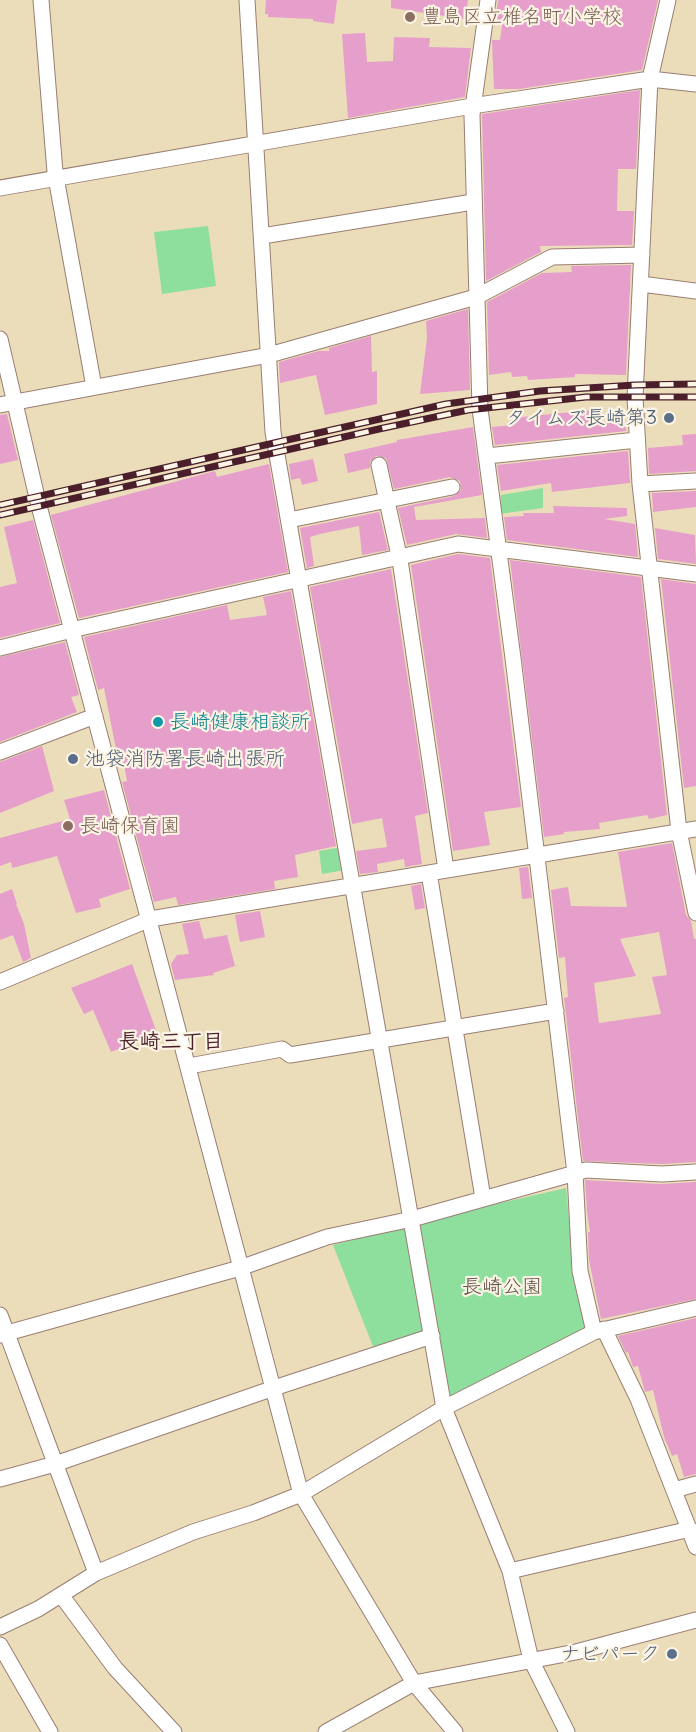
<!DOCTYPE html>
<html>
<head>
<meta charset="utf-8">
<style>
	body { margin:0 }
	canvas { display:block; background:#ebddba }
</style>
</head>
<body>
<canvas width="696" height="1732"></canvas>
<script>
const ctx = document.querySelector('canvas').getContext('2d');
ctx.lineJoin = 'round';
function fillPath(path, color) { ctx.fillStyle = color; ctx.fill(path, 'evenodd'); }
function stroke(path, color, width, dash) { ctx.strokeStyle = color; ctx.lineWidth = width; ctx.lineCap = dash ? 'butt' : 'round'; ctx.setLineDash(dash || []); ctx.stroke(path); }
function drawText(font, color, halo, rows, align = 'center') {
  ctx.font = font + ' Delius,"Klee One",sans-serif'; ctx.lineWidth = 4.5; ctx.setLineDash([]); ctx.textBaseline = 'middle'; ctx.strokeStyle = halo; ctx.fillStyle = color; for (const [text, x, y, turn = 0] of rows) {
    ctx.save(); ctx.translate(x, y); ctx.rotate((+turn || 0) * Math.PI / 180); ctx.textAlign = isNaN(turn) ? turn : align; if (halo) ctx.strokeText(text, 0, 0); ctx.fillText(text, 0, 0); ctx.restore();
  }
}
const green = new Path2D(`
	M 208,226 L 216,286 L 162,294 L 154,232 Z
	M 543,488 L 543,508 L 499,514 L 501,495 Z
	M 342,847 L 345,870 L 322,874 L 319,851 Z
	M 566,1188 L 574,1270 L 587,1322 L 581,1333 L 444,1408 L 419,1225 L 422,1221 Z
	M 406,1226 L 432,1336 L 376,1354 L 333,1245 Z`);
const building = new Path2D(`
	M 266,0 L 337,0 L 334,24 L 313,21 L 313,19 L 268,17 L 268,14 L 265,14 Z
	M 391,0 L 468,0 L 465,19 L 391,8 Z
	M 498,0 L 658,0 L 642,70 L 519,89 L 494,89 L 492,42 L 492,40 L 500,40 L 502,25 L 495,24 Z
	M 365,33 L 367,62 L 393,61 L 394,37 L 430,38 L 429,47 L 471,48 L 465,97 L 348,118 L 342,34 Z
	M 640,90 L 636,169 L 618,169 L 617,211 L 634,211 L 632,245 L 540,246 L 541,252 L 486,281 L 482,114 Z
	M 631,265 L 626,375 L 575,374 L 575,377 L 528,380 L 527,376 L 512,377 L 511,372 L 489,375 L 487,302 L 542,273 L 572,272 L 571,266 Z
	M 468,309 L 470,390 L 420,394 L 427,338 L 426,321 Z
	M 371,336 L 372,372 L 377,371 L 377,404 L 325,415 L 316,375 L 280,383 L 279,362 L 319,351 L 329,351 L 329,348 Z
	M 593,410 L 595,423 L 625,420 L 626,431 L 495,445 L 492,427 L 513,425 L 512,418 Z
	M 7,414 L 18,460 L 0,464 L 0,415 Z
	M 473,427 L 482,495 L 414,507 L 416,520 L 485,518 L 487,538 L 456,534 L 407,545 L 398,508 L 454,496 L 461,490 L 460,481 L 450,477 L 394,489 L 386,458 L 376,456 L 370,462 L 370,468 L 348,473 L 344,454 L 397,442 L 397,440 Z
	M 696,434 L 696,471 L 649,474 L 648,448 L 683,445 L 682,435 Z
	M 628,451 L 630,483 L 552,492 L 551,483 L 501,491 L 497,465 Z
	M 313,459 L 318,481 L 302,485 L 300,478 L 291,480 L 289,464 Z
	M 269,464 L 288,572 L 79,618 L 51,515 L 215,471 L 217,477 Z
	M 696,491 L 696,507 L 653,512 L 652,493 Z
	M 553,506 L 627,508 L 627,516 L 604,519 L 635,524 L 638,557 L 507,540 L 504,517 L 524,516 L 523,513 L 554,513 Z
	M 379,512 L 388,550 L 362,555 L 359,526 L 320,534 L 310,537 L 314,566 L 307,568 L 300,528 Z
	M 33,520 L 60,623 L 0,638 L 0,587 L 17,583 L 4,527 Z
	M 655,528 L 695,535 L 696,564 L 658,559 Z
	M 458,554 L 490,558 L 521,807 L 484,812 L 490,845 L 453,851 L 411,565 Z
	M 510,560 L 641,577 L 667,815 L 649,819 L 647,815 L 599,823 L 600,829 L 564,832 L 564,834 L 544,837 Z
	M 391,569 L 428,813 L 415,816 L 422,864 L 405,867 L 404,859 L 377,864 L 378,872 L 360,874 L 356,851 L 387,847 L 382,818 L 352,824 L 310,587 Z
	M 661,579 L 696,584 L 696,786 L 684,788 Z
	M 291,591 L 336,846 L 295,855 L 298,877 L 274,881 L 275,889 L 178,905 L 176,897 L 154,902 L 122,782 L 127,781 L 122,754 L 117,754 L 104,688 L 98,690 L 84,637 L 227,605 L 230,620 L 267,615 L 263,597 Z
	M 65,642 L 79,695 L 71,697 L 77,712 L 0,742 L 0,657 Z
	M 42,746 L 54,791 L 0,813 L 0,762 Z
	M 104,790 L 130,889 L 99,899 L 101,907 L 76,913 L 57,856 L 12,868 L 11,862 L 0,866 L 0,838 L 70,819 L 64,800 Z
	M 672,843 L 686,915 L 691,921 L 694,939 L 696,939 L 696,1162 L 662,1164 L 583,1161 L 564,998 L 568,997 L 565,957 L 559,958 L 551,890 L 568,887 L 571,906 L 627,907 L 618,852 ZM 659,932 L 667,975 L 652,977 L 661,1014 L 599,1023 L 594,983 L 636,976 L 620,939 Z
	M 528,867 L 532,898 L 522,899 L 519,868 Z
	M 421,884 L 425,908 L 415,910 L 411,886 Z
	M 12,889 L 17,904 L 16,904 L 24,924 L 31,958 L 23,962 L 13,935 L 0,940 L 0,894 Z
	M 260,911 L 265,937 L 240,942 L 235,915 Z
	M 199,921 L 204,939 L 227,935 L 235,966 L 213,973 L 214,975 L 175,980 L 171,964 L 177,955 L 189,954 L 182,924 Z
	M 132,964 L 157,1033 L 111,1052 L 93,1010 L 84,1014 L 71,988 Z
	M 585,1180 L 661,1184 L 696,1182 L 696,1299 L 601,1319 L 589,1260 L 588,1232 L 590,1232 L 587,1212 Z
	M 696,1318 L 696,1474 L 684,1477 L 677,1454 L 672,1456 L 664,1437 L 653,1390 L 645,1392 L 638,1366 L 633,1367 L 628,1352 L 626,1353 L 618,1336 Z`);
const minor = new Path2D(`
	M 41,0 L 55,172 L 94,387
	M 247,0 L 273,432 L 444,1408 L 510,1571 L 531,1660 L 567,1732
	M 488,0 L 472,115 L 480,409 L 513,658 L 575,1173 L 580,1271 L 594,1332
	M 668,0 L 650,79 L 635,397 L 640,484 L 679,831 L 696,913
	M 0,188 L 472,106 L 650,79 L 696,84
	M 262,236 L 473,202
	M 641,284 L 696,291
	M 0,339 L 39,506 L 301,1494 L 414,1683 L 455,1732
	M 0,405 L 269,355 L 476,297 L 552,257 L 642,255
	M 487,456 L 637,440
	M 379,465 L 400,560 L 446,870
	M 640,484 L 696,481
	M 289,520 L 452,487
	M 0,648 L 80,628 L 458,544 L 696,574
	M 0,752 L 95,716
	M 429,873 L 483,1198
	M 0,982 L 150,919 L 696,829
	M 189,1066 L 282,1049 L 290,1055 L 556,1011
	M 0,1315 L 96,1573
	M 604,1329 L 638,1399 L 696,1547
	M 0,1335 L 240,1268 L 327,1237 L 412,1219 L 586,1170 L 662,1174 L 696,1172
	M 0,1479 L 55,1464 L 274,1388 L 432,1336
	M 674,1490 L 696,1484
	M 510,1571 L 690,1529
	M 61,1595 L 115,1668 L 174,1732
	M 0,1627 L 38,1609 L 96,1573 L 193,1532 L 253,1513 L 301,1494 L 444,1408 L 594,1332 L 696,1308
	M 0,1645 L 50,1732
	M 326,1732 L 414,1683 L 576,1652 L 696,1620`);
const rail = new Path2D(`
	M 0,505 L 446,404 L 540,391 L 635,385 L 696,384
	M 0,515 L 379,429 L 468,410 L 586,397 L 696,397`);
const markers = [
	[410,17,6,"#8d6e63"],
	[669,418,6,"#5c6f8a"],
	[158,722,6,"#0f9aa8"],
	[73,759,6,"#5c6f8a"],
	[68,826,6,"#8d6e63"],
	[672,1654,6,"#5c6f8a"]
];
const educationNames = [
	["豊島区立椎名町小学校",422,17],
	["長崎保育園",80,826]
];
const serviceNames = [
	["タイムズ長崎第3",657,418],
	["池袋消防署長崎出張所",85,759,"left"],
	["ナビパーク",660,1654]
];
const cultureNames = [
	["長崎健康相談所",170,722]
];
const parkNames = [
	["長崎公園",502,1287]
];
const neighbourhoodNames = [
	["長崎三丁目",171,1042]
];
fillPath(green, '#8ede9e');
fillPath(building, '#e69fcb');
stroke(minor, '#9a7e72', 17);
stroke(minor, '#fff', 15);
stroke(rail, '#4a1f2b', 7);
stroke(rail, '#fcf5e5', 4.5, [14]);
for (const [x, y, r, color] of markers) { const dot = new Path2D(); dot.arc(x, y, r, 0, 2 * Math.PI); ctx.fillStyle = color; ctx.fill(dot); stroke(dot, '#fcf5e5', 2); }
drawText('20px', '#785e54', '#fcf5e5', educationNames, 'left');
drawText('20px', '#4e5e75', '#fcf5e5', serviceNames, 'right');
drawText('20px', '#0d838f', '#fcf5e5', cultureNames, 'left');
drawText('20px', '#5b4f48', '#fcf5e5', parkNames);
drawText('bold 21px', '#4a1f2b', '#fcf5e5', neighbourhoodNames);
</script>
</body>
</html>
